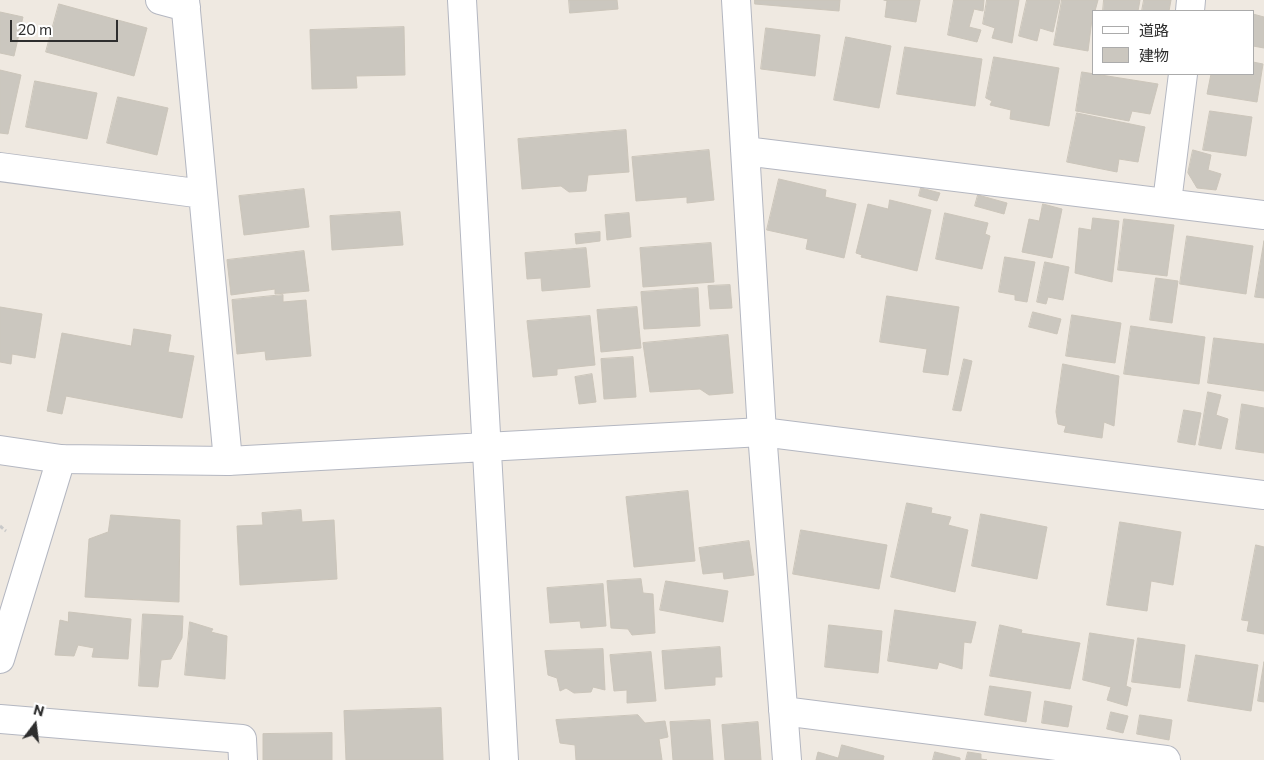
<!DOCTYPE html>
<html>
<head>
<meta charset="utf-8">
<style>
	body { margin:0 }
	#map { position:relative; width:1264px; height:760px; overflow:hidden; background:#efe9e1; font-family:Commissioner,"Noto Sans JP",sans-serif }
	canvas { display:block }
	.legend { position:absolute; left:1092px; top:10px; width:162px; height:65px; box-sizing:border-box; background:#fff; border:1px solid #ababab; margin:0; padding:6px 9px; list-style:none; font-size:15px; color:#2e2e2e }
	.legend li { display:flex; align-items:center; gap:10px; height:25px }
	.legend b { width:25px; border:1px solid #ababab }
	.north { position:absolute; left:10px; top:700px; width:50px; height:50px; -webkit-text-stroke:4px #fff; paint-order:stroke; rotate:15deg; font-size:14px; font-weight:700; line-height:20px; text-align:center; color:#2e2e2e }
	.north::after { content:''; display:block; margin:auto; width:18px; height:22px; background:#2e2e2e; clip-path:polygon(50% 0,100% 100%,50% 72%,0 100%) }
	.scale { position:absolute; left:10px; top:20px; width:108px; height:22px; box-sizing:border-box; border:2px solid #2e2e2e; border-top:0; padding-left:6px; font-size:15px; line-height:18px; white-space:nowrap; color:#2e2e2e; -webkit-text-stroke:4px #fff; paint-order:stroke }
</style>
</head>
<body>
<div id="map">
<canvas width="1264" height="760"></canvas>
<ul class="legend">
<li><b style="height:6px;background:#fff"></b>道路</li>
<li><b style="height:14px;background:#cbc7bf"></b>建物</li>
</ul>
<div class="north">N</div>
<div class="scale">20 m</div>
</div>
<script>
const ctx = document.querySelector('canvas').getContext('2d');
ctx.lineJoin = 'round';
function fillPath(path, color) { ctx.fillStyle = color; ctx.fill(path, 'evenodd'); }
function stroke(path, color, width, dash) { ctx.strokeStyle = color; ctx.lineWidth = width; ctx.lineCap = dash ? 'butt' : 'round'; ctx.setLineDash(dash || []); ctx.stroke(path); }
const building = new Path2D(`
	M 569,0 L 617,0 L 618,9 L 570,13 Z
	M 755,0 L 840,0 L 839,11 L 755,4 Z
	M 884,0 L 920,0 L 916,22 L 885,17 L 887,1 Z
	M 954,0 L 984,0 L 983,11 L 974,9 L 969,27 L 981,30 L 977,42 L 948,35 Z
	M 987,0 L 1019,0 L 1012,43 L 992,38 L 995,28 L 983,24 Z
	M 1027,0 L 1060,0 L 1053,32 L 1040,28 L 1037,41 L 1019,36 Z
	M 1062,0 L 1098,0 L 1095,11 L 1093,11 L 1088,51 L 1054,45 Z
	M 1104,0 L 1140,0 L 1138,11 L 1103,11 Z
	M 1144,0 L 1171,0 L 1169,11 L 1142,11 Z
	M 59,4 L 147,28 L 134,76 L 46,52 Z
	M 0,12 L 23,17 L 14,56 L 0,53 Z
	M 1253,14 L 1264,17 L 1264,48 L 1253,46 Z
	M 404,27 L 405,75 L 356,76 L 357,88 L 312,89 L 310,30 Z
	M 766,28 L 820,35 L 815,76 L 761,69 Z
	M 846,37 L 891,46 L 879,108 L 834,100 Z
	M 905,47 L 982,59 L 975,106 L 897,94 Z
	M 994,57 L 1059,68 L 1049,126 L 1010,119 L 1011,110 L 990,105 L 992,101 L 986,98 Z
	M 1253,62 L 1263,64 L 1257,102 L 1207,94 L 1211,74 L 1253,74 Z
	M 0,70 L 21,75 L 8,134 L 0,133 Z
	M 1082,72 L 1158,84 L 1150,114 L 1132,111 L 1129,121 L 1076,111 Z
	M 35,81 L 97,93 L 87,139 L 26,127 Z
	M 118,97 L 168,108 L 157,155 L 107,143 Z
	M 1210,111 L 1252,117 L 1246,156 L 1203,150 Z
	M 1077,113 L 1145,127 L 1138,162 L 1119,159 L 1117,172 L 1067,162 Z
	M 626,130 L 629,172 L 588,175 L 586,191 L 569,192 L 561,186 L 522,189 L 518,139 Z
	M 709,150 L 714,200 L 687,203 L 687,197 L 636,201 L 632,157 Z
	M 1193,150 L 1211,155 L 1208,170 L 1221,174 L 1216,190 L 1197,188 L 1188,173 Z
	M 779,179 L 826,190 L 825,197 L 856,204 L 844,258 L 806,249 L 808,239 L 767,230 Z
	M 921,188 L 940,193 L 937,201 L 919,196 Z
	M 304,189 L 309,227 L 244,235 L 239,196 Z
	M 978,195 L 1007,203 L 1004,214 L 975,206 Z
	M 890,200 L 931,210 L 917,271 L 861,257 L 862,255 L 856,253 L 868,204 L 888,209 Z
	M 1043,204 L 1062,209 L 1052,258 L 1022,252 L 1029,219 L 1039,221 Z
	M 400,212 L 403,245 L 332,250 L 330,216 Z
	M 629,213 L 631,237 L 607,240 L 605,215 Z
	M 945,213 L 988,223 L 985,234 L 990,236 L 982,269 L 936,259 Z
	M 1093,218 L 1119,221 L 1112,282 L 1075,273 L 1079,228 L 1091,230 Z
	M 1124,219 L 1174,225 L 1167,276 L 1118,270 Z
	M 600,232 L 600,241 L 576,244 L 575,234 Z
	M 1187,236 L 1253,246 L 1246,294 L 1180,284 Z
	M 1264,241 L 1264,298 L 1255,297 Z
	M 711,243 L 714,282 L 643,287 L 640,248 Z
	M 586,248 L 590,287 L 542,291 L 541,278 L 527,279 L 525,253 Z
	M 304,251 L 309,291 L 275,294 L 275,289 L 231,295 L 227,260 Z
	M 1005,257 L 1035,262 L 1027,302 L 1015,300 L 1015,295 L 999,292 Z
	M 1045,262 L 1069,267 L 1063,300 L 1048,297 L 1046,304 L 1037,302 Z
	M 1156,278 L 1178,281 L 1172,323 L 1150,320 Z
	M 730,285 L 732,308 L 710,309 L 708,286 Z
	M 698,288 L 700,326 L 644,329 L 641,292 Z
	M 283,295 L 283,302 L 306,300 L 311,356 L 266,360 L 265,351 L 237,354 L 232,300 Z
	M 887,296 L 959,307 L 948,375 L 923,372 L 927,349 L 880,342 Z
	M 0,307 L 42,314 L 35,358 L 12,354 L 11,364 L 0,362 Z
	M 637,307 L 641,348 L 601,352 L 597,310 Z
	M 1033,312 L 1061,319 L 1057,334 L 1029,327 Z
	M 1072,315 L 1121,323 L 1115,363 L 1066,356 Z
	M 590,316 L 595,365 L 557,369 L 557,375 L 533,377 L 527,321 Z
	M 1131,326 L 1205,337 L 1199,384 L 1124,374 Z
	M 134,329 L 171,335 L 168,352 L 194,356 L 182,418 L 66,396 L 62,414 L 47,411 L 62,333 L 131,346 Z
	M 728,335 L 733,393 L 709,395 L 700,389 L 650,392 L 643,343 Z
	M 1214,338 L 1264,344 L 1264,391 L 1208,383 Z
	M 633,357 L 636,397 L 604,399 L 601,359 Z
	M 964,359 L 972,361 L 961,411 L 953,410 Z
	M 1063,364 L 1119,376 L 1114,426 L 1104,422 L 1102,438 L 1064,432 L 1066,426 L 1058,424 L 1056,412 Z
	M 592,374 L 596,402 L 579,404 L 575,377 Z
	M 1208,392 L 1221,395 L 1216,415 L 1228,419 L 1221,449 L 1199,445 Z
	M 1242,404 L 1264,408 L 1264,453 L 1236,449 Z
	M 1184,410 L 1201,413 L 1195,445 L 1178,442 Z
	M 688,491 L 695,561 L 634,567 L 626,497 Z
	M 907,503 L 932,508 L 931,513 L 951,517 L 948,525 L 968,530 L 955,592 L 891,577 Z
	M 301,510 L 302,522 L 334,520 L 337,579 L 240,585 L 237,526 L 263,525 L 262,513 Z
	M 981,514 L 1047,527 L 1037,579 L 972,566 Z
	M 111,515 L 180,520 L 179,602 L 85,597 L 89,539 L 108,532 Z
	M 1120,522 L 1181,532 L 1173,585 L 1151,581 L 1147,611 L 1107,605 Z
	M 801,530 L 887,545 L 879,589 L 793,574 Z
	M 749,541 L 754,575 L 724,579 L 723,572 L 703,574 L 699,548 Z
	M 1256,545 L 1264,547 L 1264,634 L 1247,631 L 1249,621 L 1242,620 Z
	M 641,579 L 643,593 L 653,594 L 655,633 L 632,635 L 628,629 L 611,628 L 607,581 Z
	M 666,581 L 728,591 L 723,622 L 660,610 Z
	M 603,584 L 606,626 L 581,628 L 580,621 L 550,623 L 547,588 Z
	M 895,610 L 976,622 L 971,643 L 964,642 L 962,669 L 939,662 L 937,669 L 888,661 Z
	M 69,612 L 131,619 L 128,659 L 92,657 L 94,648 L 78,645 L 74,656 L 55,655 L 60,620 L 68,622 Z
	M 143,614 L 183,616 L 182,638 L 171,659 L 161,660 L 158,687 L 139,686 Z
	M 190,622 L 213,629 L 211,632 L 227,636 L 225,679 L 185,675 Z
	M 829,625 L 882,631 L 878,673 L 825,667 Z
	M 1000,625 L 1022,630 L 1021,633 L 1080,643 L 1070,689 L 990,676 Z
	M 1090,633 L 1134,640 L 1126,686 L 1131,688 L 1127,706 L 1107,700 L 1111,687 L 1083,680 Z
	M 1138,638 L 1185,645 L 1180,688 L 1132,682 Z
	M 720,647 L 722,677 L 715,677 L 715,685 L 665,689 L 662,651 Z
	M 603,649 L 605,690 L 593,687 L 591,692 L 574,693 L 566,688 L 560,691 L 557,678 L 548,675 L 545,651 Z
	M 651,652 L 656,701 L 627,703 L 627,690 L 614,691 L 610,655 Z
	M 1196,655 L 1258,665 L 1251,711 L 1188,701 Z
	M 1264,662 L 1264,702 L 1258,701 Z
	M 990,686 L 1031,692 L 1026,722 L 985,715 Z
	M 1045,701 L 1072,706 L 1068,727 L 1042,723 Z
	M 441,708 L 443,760 L 346,760 L 344,711 Z
	M 1111,712 L 1128,716 L 1123,733 L 1107,729 Z
	M 638,715 L 645,723 L 665,721 L 668,737 L 659,739 L 662,760 L 576,760 L 575,745 L 560,743 L 556,720 Z
	M 1140,715 L 1172,720 L 1169,740 L 1137,734 Z
	M 710,720 L 713,760 L 673,760 L 670,722 Z
	M 758,722 L 761,760 L 725,760 L 722,725 Z
	M 332,733 L 332,760 L 263,760 L 263,734 Z
	M 842,745 L 884,756 L 883,760 L 816,760 L 818,752 L 838,758 Z
	M 935,752 L 960,758 L 960,760 L 933,760 Z
	M 968,752 L 981,754 L 981,759 L 987,760 L 966,760 Z`);
const path = new Path2D(`
	M 0,526 L 6,531`);
const street = new Path2D(`
	M 160,0 L 186,7
	M 185,0 L 228,461
	M 736,0 L 762,432 L 787,760
	M 1190,11 L 1191,0
	M 745,151 L 1264,215
	M 0,167 L 203,194
	M 1167,202 L 1183,74
	M 0,659 L 61,459
	M 783,711 L 1166,760
	M 0,719 L 242,739 L 243,760`);
const secondary = new Path2D(`
	M 462,0 L 504,760
	M 0,450 L 61,459 L 228,461 L 762,432 L 1264,495`);
fillPath(building, '#cbc7bf');
stroke(building, '#cbc5ba', 1);
stroke(street, '#b4b7c1', 30);
stroke(secondary, '#b4b7c1', 30);
stroke(path, '#c9c9c9', 3, [4, 2.5]);
stroke(street, '#fff', 28);
stroke(secondary, '#fff', 28);
</script>
</body>
</html>
